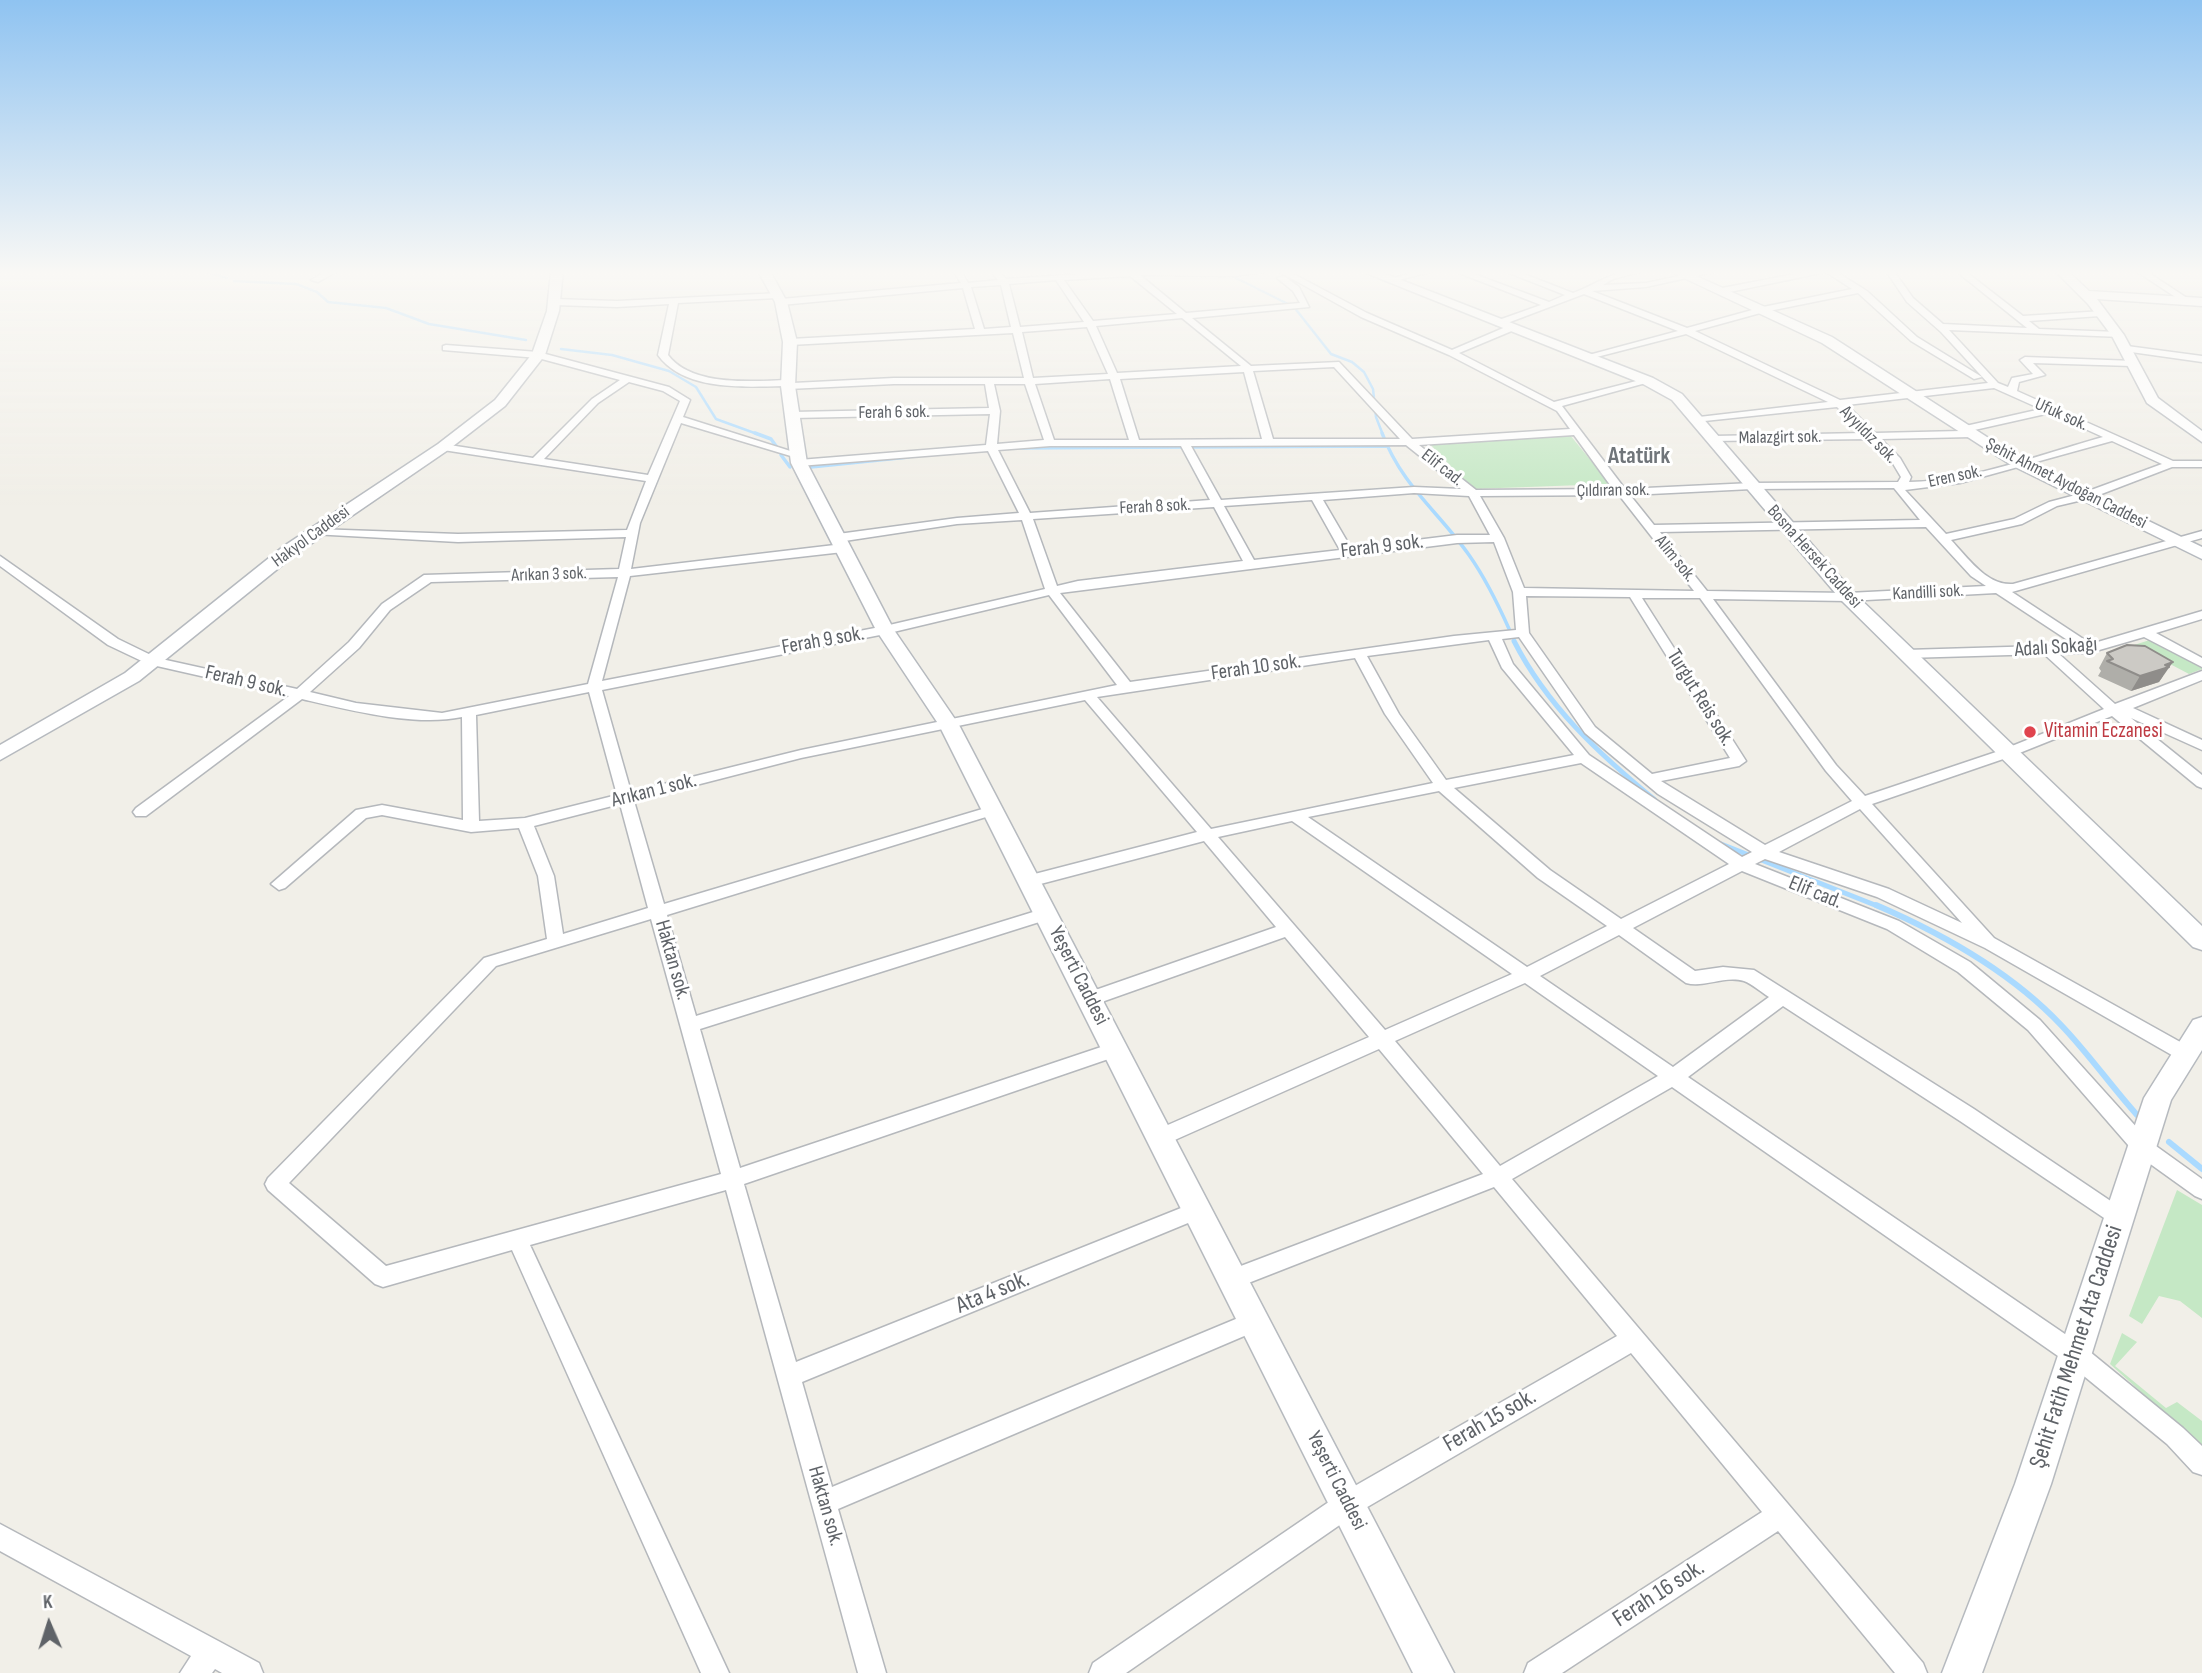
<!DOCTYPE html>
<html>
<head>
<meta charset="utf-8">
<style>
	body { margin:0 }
	#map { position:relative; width:2202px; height:1673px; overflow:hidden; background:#f1efe8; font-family:"Sofia Sans Condensed",sans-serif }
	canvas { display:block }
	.north { position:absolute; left:14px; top:1589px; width:70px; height:70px; -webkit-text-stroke:5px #fff; paint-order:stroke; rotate:357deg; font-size:19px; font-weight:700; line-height:28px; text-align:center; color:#5f6368 }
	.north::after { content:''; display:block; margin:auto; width:24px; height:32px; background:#5f6368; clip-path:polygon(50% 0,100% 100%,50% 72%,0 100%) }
</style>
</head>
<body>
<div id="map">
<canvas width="2202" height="1673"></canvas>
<div class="north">K</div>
</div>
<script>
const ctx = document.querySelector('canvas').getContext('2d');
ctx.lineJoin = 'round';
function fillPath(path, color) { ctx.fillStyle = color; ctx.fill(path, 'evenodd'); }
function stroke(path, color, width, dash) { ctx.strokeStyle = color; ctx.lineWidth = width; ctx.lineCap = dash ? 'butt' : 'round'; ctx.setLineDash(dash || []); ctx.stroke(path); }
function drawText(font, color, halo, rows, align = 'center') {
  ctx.font = font + ' "Sofia Sans Condensed",sans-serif'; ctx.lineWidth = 6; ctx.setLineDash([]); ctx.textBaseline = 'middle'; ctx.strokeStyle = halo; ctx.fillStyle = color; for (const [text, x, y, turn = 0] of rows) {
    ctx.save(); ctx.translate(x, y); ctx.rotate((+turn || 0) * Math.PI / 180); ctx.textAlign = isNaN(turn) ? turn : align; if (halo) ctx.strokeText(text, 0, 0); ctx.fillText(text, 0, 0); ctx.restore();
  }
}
const green = new Path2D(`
	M 1570,435 L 1610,484 L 1472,489 L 1430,444 Z
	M 2153,639 L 2202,667 L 2202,669 L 2189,674 L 2134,645 Z
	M 2177,1190 L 2202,1205 L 2202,1318 L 2180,1301 L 2159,1296 L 2142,1324 L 2129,1316 Z
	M 2122,1333 L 2137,1342 L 2115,1366 L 2166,1408 L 2177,1402 L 2202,1421 L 2202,1447 L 2110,1364 Z`);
const streamFar3 = new Path2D(`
	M 204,271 L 227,278
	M 1228,274 L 1294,307 L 1331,354 L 1352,362 L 1364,372 L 1373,389 L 1376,417 L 1383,435
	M 234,281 L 296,284 L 317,292 L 328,302 L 386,308 L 429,324 L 526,340
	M 561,349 L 612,355 L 669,371 L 696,387 L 716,419 L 760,435`);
const streamFar2 = new Path2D(`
	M 755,433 L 771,439 L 776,446
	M 1382,433 C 1402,486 1438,511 1469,555 C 1486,579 1498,604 1510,631
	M 1192,447 L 1387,446
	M 1020,448 L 1182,447
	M 781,455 L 790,467
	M 811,467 L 909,457`);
const streamFar1 = new Path2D(`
	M 1514,641 C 1547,706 1599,754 1655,800
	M 1721,844 L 1880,907`);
const stream = new Path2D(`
	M 1876,905 C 1941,933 2012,973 2061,1025 C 2088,1053 2111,1086 2137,1115
	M 2169,1142 L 2202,1169`);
const street = new Path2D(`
	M 327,271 L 338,271 L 318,282 L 311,280 Z
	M 764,271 L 783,271 L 766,275 L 762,273 Z
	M 953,271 L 961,271 L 968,283 L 998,280 L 991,271 L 999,271 L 1006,279 L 1126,271 L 1271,271 L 1234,276 L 1140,275 L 1186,313 L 1300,303 L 1293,291 L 1277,278 L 1284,276 L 1299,287 L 1309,307 L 1192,318 L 1251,366 L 1339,362 L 1412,439 L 1570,429 L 1557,411 L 1449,355 L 1361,317 L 1278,271 L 1288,271 L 1367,313 L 1452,350 L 1508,326 L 1514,326 L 1514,330 L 1459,353 L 1554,402 L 1648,378 L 1653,381 L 1562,406 L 1625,489 L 1752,483 L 1898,482 L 1901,477 L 1892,462 L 1869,439 L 1710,441 L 1710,437 L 1714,436 L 1863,433 L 1837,407 L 1695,422 L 1694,420 L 1699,417 L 1828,402 L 1686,334 L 1585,360 L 1585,356 L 1678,331 L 1584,294 L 1502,325 L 1496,325 L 1496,321 L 1541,305 L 1454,271 L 1466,271 L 1549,302 L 1565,295 L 1504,271 L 1516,271 L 1573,293 C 1602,282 1609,271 1643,271 L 1613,279 L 1603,285 L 1646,283 L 1702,271 L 1718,271 L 1646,287 L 1592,291 L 1687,328 L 1763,307 L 1852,289 L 1826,272 L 1720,294 L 1716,291 L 1717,289 L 1810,271 L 1835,271 L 1867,291 L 1917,337 L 1982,377 L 1974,379 L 1911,341 L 1858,293 L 1764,312 L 1695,331 L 1840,400 L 1988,383 L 1941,332 L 1907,302 L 1886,271 L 1894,271 L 1913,298 L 1943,324 L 2027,328 L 1956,271 L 1965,271 L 2023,316 L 2103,311 L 2104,313 L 2100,316 L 2029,321 L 2039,329 L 2118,332 L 2122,335 L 2121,337 L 1949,330 L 1998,383 L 2008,387 L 2012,378 L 2033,374 L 2020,360 L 2025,357 L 2135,361 L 2137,363 L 2132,366 L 2033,363 L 2045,375 L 2019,382 L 2017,391 L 2173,461 L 2202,461 L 2202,467 L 2172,467 L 2091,498 L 2057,506 L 2022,524 L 1951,540 C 1968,558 1987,586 2013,584 L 2202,531 L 2202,538 L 2012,592 L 2091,644 L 2202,611 L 2202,619 L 2156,633 L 2202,658 L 2202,667 L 2144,637 L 2089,653 L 2059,654 L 2115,704 L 2202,671 L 2202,680 L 2133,708 L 2202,740 L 2202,750 L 2131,718 L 2202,775 L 2202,788 L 2197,786 L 2112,716 L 2012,756 L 1872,804 L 1994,938 L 2191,1048 L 2193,1053 L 2191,1058 L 2184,1060 L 2177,1058 L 1985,948 L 1877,897 L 1765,859 L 1755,864 L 1899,921 L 1970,962 L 2040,1020 L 2149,1141 L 2202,1179 L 2202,1199 L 2195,1196 L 2135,1153 L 2028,1030 L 1958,972 L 1887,929 L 1742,871 L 1633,928 L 1695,971 L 1723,967 L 1754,970 L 1974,1109 L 2127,1212 L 2130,1218 L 2127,1224 L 2120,1227 L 2113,1224 L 1960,1121 L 1783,1006 L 1688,1077 L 2084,1347 L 2183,1428 L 2202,1446 L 2202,1475 L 2193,1472 L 2167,1444 L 2068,1363 L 1672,1087 L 1512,1179 L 1923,1663 L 1927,1673 L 1895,1673 L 1778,1531 L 1562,1673 L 1524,1673 L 1528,1663 L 1762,1512 L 1631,1353 L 1357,1513 L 1126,1673 L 1089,1673 L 1093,1663 L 1339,1495 L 1617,1336 L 1494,1187 L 1233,1289 L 1225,1286 L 1222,1279 L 1225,1272 L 1483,1174 L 1379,1049 L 1168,1143 L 1161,1145 L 1154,1143 L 1151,1137 L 1154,1131 L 1369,1037 L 1285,937 L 1096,1004 L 1084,1004 L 1081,999 L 1084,994 L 1276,927 L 1204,841 L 1029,887 L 1023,885 L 1021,881 L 1023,877 L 1197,832 L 1085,700 L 801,758 L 634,801 L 664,904 L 989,807 L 994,805 L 1002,810 L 999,813 L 667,915 L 696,1016 L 1046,908 L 1052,910 L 1054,914 L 1052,918 L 700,1029 L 740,1168 L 1116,1042 L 1123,1044 L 1125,1049 L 1123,1054 L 744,1184 L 796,1362 L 1191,1204 L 1198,1201 L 1205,1204 L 1208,1210 L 1205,1216 L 802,1382 L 832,1487 L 1255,1311 L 1263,1314 L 1266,1321 L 1263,1328 L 838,1509 L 886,1673 L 858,1673 L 726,1190 L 530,1245 L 729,1673 L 701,1673 L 512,1250 L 383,1287 L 375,1284 L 268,1190 L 265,1184 L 268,1178 L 484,958 L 547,939 L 538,876 L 519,828 L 471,832 L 382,815 L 366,818 L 285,888 L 279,890 L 271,884 L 356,810 L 382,805 L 463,820 L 462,717 C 415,727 349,710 302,699 L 146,816 L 136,816 L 133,812 L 136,808 L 289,696 L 148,664 L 108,645 L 0,566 L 0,556 L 118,639 L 157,658 L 297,689 L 349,642 L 382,604 L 424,575 L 619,569 L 626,537 L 458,542 L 312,534 L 312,530 L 316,529 L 458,534 L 627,530 L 646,481 L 443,450 L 438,447 L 443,444 L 533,458 L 592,399 L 620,380 L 538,358 L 443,350 L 443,346 L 446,345 L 538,352 L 669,387 L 690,400 L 683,417 L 803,455 L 794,457 L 681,423 L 640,523 L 631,569 L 843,544 L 849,548 L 843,552 L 630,576 L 602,681 L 885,626 L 1045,589 L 1022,520 L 957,524 L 838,542 L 832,538 L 838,534 L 957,518 L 1019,513 L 988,451 L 799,466 L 794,463 L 799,460 L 986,445 L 990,414 L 792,418 L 787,415 L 792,412 L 989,408 L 985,384 L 894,384 L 788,389 L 783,386 C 743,387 684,391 658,355 L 669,304 L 617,307 L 554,305 L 550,302 L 554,299 L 617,301 L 780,293 L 781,295 L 777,298 L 678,303 L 668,355 C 692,387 752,381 788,380 L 793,383 L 894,378 L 1024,378 L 1013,333 L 790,345 L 785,342 L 790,339 L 975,329 L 963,288 L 781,305 L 777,302 L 781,299 L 961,283 ZM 1130,276 L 1177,314 L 1093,321 L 1064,280 ZM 1056,280 L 1084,322 L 1020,327 L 1009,284 ZM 1001,285 L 1011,327 L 984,329 L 971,287 ZM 1182,318 L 1241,366 L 1117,373 L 1096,326 ZM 1087,327 L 1108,374 L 1033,378 L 1022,332 ZM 1334,367 L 1400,439 L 1273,439 L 1253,371 ZM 1244,372 L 1262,439 L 1139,440 L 1120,379 ZM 1110,379 L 1129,440 L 1054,440 L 1035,384 ZM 629,382 L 663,391 L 680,401 L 648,475 L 544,459 L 598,403 ZM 994,384 L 1025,384 L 1044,440 L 997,444 L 1000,411 ZM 1994,388 L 2041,409 L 1961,427 L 1961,431 L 1875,433 L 1847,405 ZM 2050,413 L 2103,437 C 2042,454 1972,481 1909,482 L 1911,477 L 1900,458 L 1881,439 L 1972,437 L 1977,434 L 1970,431 ZM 1574,435 L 1613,489 L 1476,490 L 1419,445 ZM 2112,441 L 2162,464 L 2083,493 L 2049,502 L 2014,519 L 1946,534 L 1905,490 L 1960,483 ZM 1406,445 L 1461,489 L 1414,487 L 1221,500 L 1191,446 ZM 1050,446 L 1181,446 L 1210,500 L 1030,513 L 998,450 ZM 1894,488 L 1920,520 L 1654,525 L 1630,495 L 1752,489 ZM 1414,493 L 1469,496 L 1490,535 L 1457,535 L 1351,548 L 1323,500 ZM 1619,495 L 1694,591 L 1524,588 L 1504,538 L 1480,496 ZM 1312,500 L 1340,550 L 1254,560 L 1224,506 ZM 1214,507 L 1243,561 L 1078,581 L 1057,586 L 1033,519 ZM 1926,527 L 1971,576 L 1986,586 L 1848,593 L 1707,591 L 1660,532 ZM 1494,542 L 1513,592 L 1516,630 L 1454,636 L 1130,682 L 1060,593 L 1457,543 ZM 618,577 L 588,684 L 442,713 L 356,703 L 310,692 L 359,648 L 390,610 L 431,582 ZM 1996,593 L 2075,645 L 1906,650 L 1899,654 L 1906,658 L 2044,654 L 2104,709 L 2002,750 L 1865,796 L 1836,765 L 1713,599 L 1848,601 ZM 1049,595 L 1117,685 L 801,750 L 631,792 L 602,690 L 885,634 ZM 1526,596 L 1630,597 L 1730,758 L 1652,774 L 1595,727 L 1529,633 ZM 1642,598 L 1700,598 L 1826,771 L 1852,801 L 1765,845 L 1661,781 L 1739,766 L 1746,761 ZM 1519,637 L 1585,733 L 1658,794 L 1752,852 L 1742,857 L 1589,755 L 1513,664 L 1502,639 ZM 1489,640 L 1502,668 L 1574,755 L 1446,780 L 1399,714 L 1367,656 ZM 1355,658 L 1385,714 L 1433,783 L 1211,829 L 1097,697 ZM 589,692 L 617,795 L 525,818 L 479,821 L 476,715 ZM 1581,763 L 1729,864 L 1621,919 L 1550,870 L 1454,788 ZM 1439,791 L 1538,878 L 1607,926 L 1527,967 L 1308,817 ZM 620,804 L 648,908 L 563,934 L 554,876 L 534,826 ZM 1860,809 L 1962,923 L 1889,889 L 1779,852 ZM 1292,821 L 1512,974 L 1385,1030 L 1218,837 ZM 651,919 L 721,1174 L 386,1266 L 289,1183 L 496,966 ZM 1619,935 L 1686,983 C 1704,988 1725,975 1744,981 C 1752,984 1761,992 1769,997 L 1673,1067 L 1540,976 ZM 1525,983 L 1658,1076 L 1500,1166 L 1395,1041 Z
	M 1419,271 L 1434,271 L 1391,282 L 1387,280 Z
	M 2136,271 L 2146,271 L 2193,302 L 2186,304 Z
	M 2127,346 L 2202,356 L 2202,362 L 2124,351 L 2124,347 Z
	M 0,1524 L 222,1643 L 259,1663 L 263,1673 L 222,1673 L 215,1669 L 212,1673 L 180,1673 L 191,1656 L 0,1551 Z`);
const secondary = new Path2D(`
	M 551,271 L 563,271 L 559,311 L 545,355 L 505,406 L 448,450 L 296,554 L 139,681 L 0,760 L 0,745 L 125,673 L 284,546 L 438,444 L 495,400 L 532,354 L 547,311 Z
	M 758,271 L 770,271 L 787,302 L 797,342 L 795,386 L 807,463 L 894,630 L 959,725 L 1454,1673 L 1413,1673 L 939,725 L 876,630 L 791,463 L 781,386 L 783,342 L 775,302 Z
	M 1361,271 L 1378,271 L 1653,378 L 1682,394 L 1854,593 L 2202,926 L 2202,950 L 2193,947 L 1842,601 L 1672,400 L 1643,384 Z
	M 1669,271 L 1685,271 L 1832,337 L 2021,459 L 2202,547 L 2202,559 L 2011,465 L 1822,343 Z
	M 2055,271 L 2068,271 L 2089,291 L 2202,298 L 2202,306 L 2097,299 L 2124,335 L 2158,398 L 2202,431 L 2202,442 L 2147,403 L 2112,336 L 2088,304 Z
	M 2202,1017 L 2202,1050 L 2171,1100 L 2051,1484 L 1982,1673 L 1942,1673 L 2015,1484 L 2144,1098 L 2193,1020 Z`);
const wall = new Path2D(`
	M 2107,653 L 2163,676 L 2159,682 L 2131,691 L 2098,676 L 2101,671 L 2099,668 Z`);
const shadedWall = new Path2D(`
	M 2173,662 L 2159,682 L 2131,691 L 2140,676 Z`);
const building = new Path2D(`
	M 2127,645 L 2145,646 L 2173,662 L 2165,665 L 2169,667 L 2140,676 L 2107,661 L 2113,659 L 2107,653 Z`);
const markers = [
	[2030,732,7,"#e0444e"]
];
const farStreetnames = [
	["Ferah 6 sok.",894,413,-1],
	["Ufuk sok.",2061,415,24],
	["Ayyıldız sok.",1868,435,45],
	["Malazgirt sok.",1780,438,-1],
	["Elif cad.",1442,468,38],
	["Eren sok.",1955,477,-12],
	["Şehit Ahmet Aydoğan Caddesi",2066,484,27],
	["Çıldıran sok.",1613,491,-1],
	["Ferah 8 sok.",1155,507,-3],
	["Hakyol Caddesi",311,537,-36],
	["Bosna Hersek Caddesi",1814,557,48],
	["Alim sok.",1675,559,51],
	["Arıkan 3 sok.",549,575,-2],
	["Kandilli sok.",1928,593,-3]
];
const streetNames = [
	["Ferah 9 sok.",1382,547,-7],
	["Ferah 9 sok.",823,641,-10],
	["Adalı Sokağı",2056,648,-4],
	["Ferah 10 sok.",1256,668,-8],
	["Ferah 9 sok.",246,682,13],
	["Turgut Reis sok.",1700,698,58],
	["Arıkan 1 sok.",654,791,-14],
	["Elif cad.",1815,893,22],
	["Haktan sok.",672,960,74],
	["Yeşerti Caddesi",1078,976,63],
	["Yeşerti Caddesi",1336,1481,63],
	["Haktan sok.",825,1506,74]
];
const healthNames = [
	["Vitamin Eczanesi",2044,732]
];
const farDistrictnames = [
	["Atatürk",1639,457]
];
const nearStreetnames = [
	["Ata 4 sok.",993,1293,-22],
	["Şehit Fatih Mehmet Ata Caddesi",2077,1347,-72],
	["Ferah 15 sok.",1490,1421,-30],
	["Ferah 16 sok.",1659,1594,-33]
];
fillPath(green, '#c5e8c5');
stroke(streamFar3, '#aadaff', 2.5);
stroke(streamFar2, '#aadaff', 3.5);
stroke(streamFar1, '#aadaff', 5);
stroke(stream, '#aadaff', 6);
stroke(street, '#b5b8bc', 3);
stroke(secondary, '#b6babf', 3);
fillPath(street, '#fff');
fillPath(secondary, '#fff');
fillPath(wall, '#afaea9');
fillPath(shadedWall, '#8f8d8a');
fillPath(building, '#cccac5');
stroke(building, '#8f8d8a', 2);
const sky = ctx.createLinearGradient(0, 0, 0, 505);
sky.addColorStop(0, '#8fc3f1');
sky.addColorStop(0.54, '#f9f8f5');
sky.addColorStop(1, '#f9f8f500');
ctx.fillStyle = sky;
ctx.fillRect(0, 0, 2202, 505);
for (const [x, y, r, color] of markers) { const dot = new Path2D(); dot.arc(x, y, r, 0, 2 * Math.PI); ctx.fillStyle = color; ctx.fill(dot); stroke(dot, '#fff', 2.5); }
drawText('18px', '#5f6368', '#fff', farStreetnames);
drawText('21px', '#5f6368', '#fff', streetNames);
drawText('21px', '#be3a42', '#fff', healthNames, 'left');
drawText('bold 23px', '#70757a', '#fff', farDistrictnames);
drawText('24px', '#5f6368', '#fff', nearStreetnames);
</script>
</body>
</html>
